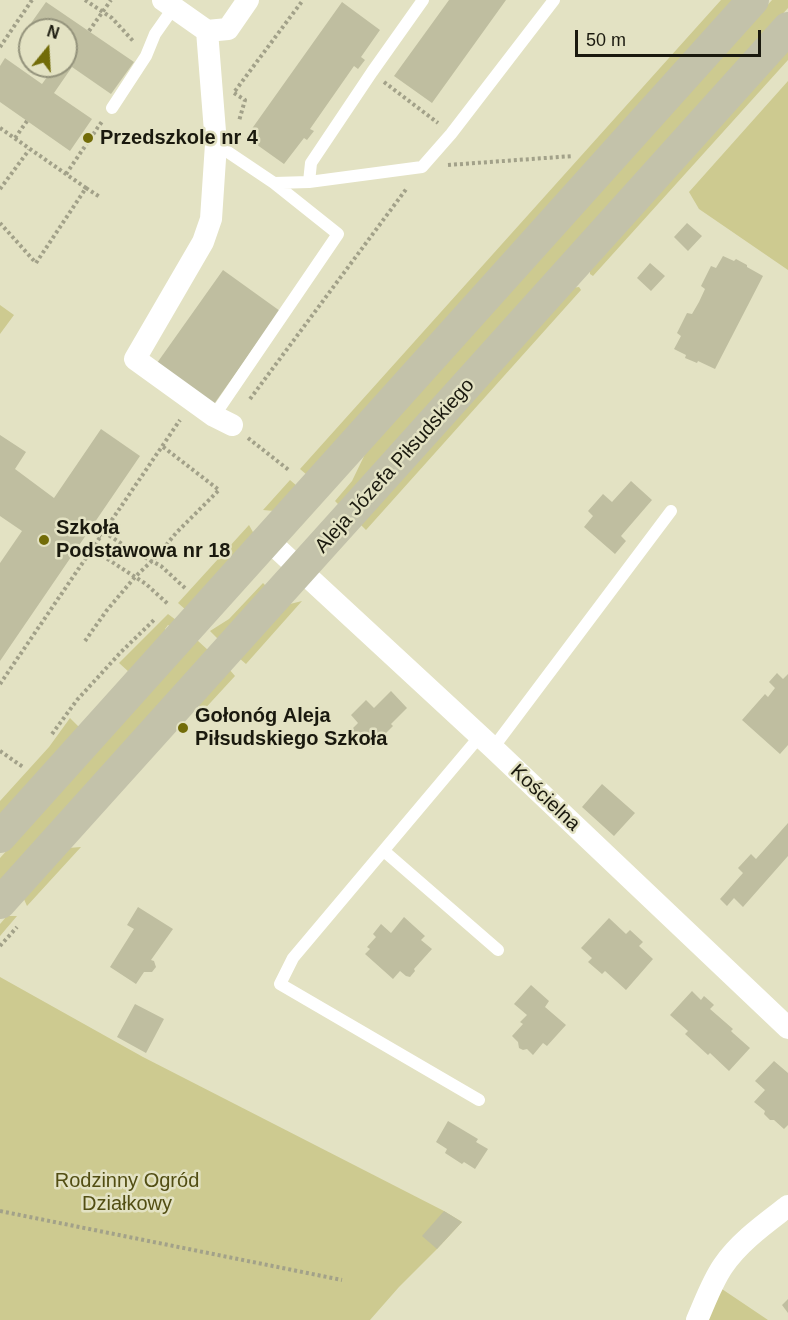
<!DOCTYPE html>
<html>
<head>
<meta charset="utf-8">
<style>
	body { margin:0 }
	#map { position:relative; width:788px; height:1320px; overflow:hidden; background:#e3e2c3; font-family:Helvetica,sans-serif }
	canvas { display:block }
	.north { position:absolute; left:18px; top:18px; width:60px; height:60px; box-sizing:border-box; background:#e3e2c3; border:2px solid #93927b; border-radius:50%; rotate:18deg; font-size:16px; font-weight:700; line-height:24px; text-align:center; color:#1a190e }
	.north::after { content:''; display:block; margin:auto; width:21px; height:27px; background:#726c08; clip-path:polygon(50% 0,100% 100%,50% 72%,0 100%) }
	.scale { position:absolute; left:575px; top:30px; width:186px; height:27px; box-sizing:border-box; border:3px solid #1a190e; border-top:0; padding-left:8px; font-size:18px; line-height:21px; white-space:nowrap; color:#1a190e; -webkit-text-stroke:4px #e3e2c3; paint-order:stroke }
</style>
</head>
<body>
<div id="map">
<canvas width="788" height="1320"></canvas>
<div class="north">N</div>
<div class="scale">50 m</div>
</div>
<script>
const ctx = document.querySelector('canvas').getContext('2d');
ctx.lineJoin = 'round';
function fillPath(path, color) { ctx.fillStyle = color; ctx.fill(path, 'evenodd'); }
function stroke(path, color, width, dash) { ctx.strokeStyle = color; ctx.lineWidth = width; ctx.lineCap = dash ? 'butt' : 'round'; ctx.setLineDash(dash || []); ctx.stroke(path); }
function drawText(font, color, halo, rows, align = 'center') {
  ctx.font = font + ' Helvetica,sans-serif'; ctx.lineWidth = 5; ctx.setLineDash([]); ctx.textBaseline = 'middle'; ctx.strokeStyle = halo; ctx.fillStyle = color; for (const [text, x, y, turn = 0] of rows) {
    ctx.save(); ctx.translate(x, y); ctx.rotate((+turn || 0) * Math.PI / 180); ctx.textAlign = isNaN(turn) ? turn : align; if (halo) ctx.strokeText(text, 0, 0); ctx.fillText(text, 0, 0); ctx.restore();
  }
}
const green = new Path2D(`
	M 721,0 L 734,0 L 307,475 L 300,469 Z
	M 772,0 L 788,0 L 788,8 L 340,506 L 335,501 L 352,481 L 367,450 Z
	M 788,48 L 788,60 L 593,276 L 590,274 L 590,268 Z
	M 788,81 L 788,270 L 699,209 L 689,192 Z
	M 579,287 L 581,290 L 366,530 L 360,524 L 571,288 Z
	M 0,305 L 14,315 L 0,334 Z
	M 290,480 L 297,486 L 274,511 L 263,510 Z
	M 249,525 L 254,534 L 186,610 L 178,603 Z
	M 263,583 L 266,586 L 219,640 L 210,631 L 229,619 Z
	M 302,601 L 246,664 L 239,658 L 290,604 Z
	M 168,614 L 176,620 L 170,626 L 168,625 L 165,629 L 165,632 L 129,672 L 119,663 Z
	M 197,640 L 209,651 L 0,884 L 0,858 Z
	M 229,669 L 235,676 L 200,714 L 199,702 Z
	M 70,718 L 79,727 L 0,815 L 0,801 L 49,747 Z
	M 81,847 L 27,906 L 23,897 L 68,848 Z
	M 7,916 L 17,916 L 0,936 L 0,924 Z
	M 0,977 L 143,1057 L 444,1211 L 462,1222 L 437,1249 L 399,1287 L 370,1320 L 0,1320 Z
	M 716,1285 L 768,1320 L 705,1320 Z`);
const building = new Path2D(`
	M 449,0 L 506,0 L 432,103 L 394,76 Z
	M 46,2 L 134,62 L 111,94 L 72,67 L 54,93 L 92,119 L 70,151 L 0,102 L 0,66 L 5,58 L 42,84 L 55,66 L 66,66 L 66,30 L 30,30 L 30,38 L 24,33 Z
	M 342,2 L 380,30 L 361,57 L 365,60 L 358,69 L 354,66 L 310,129 L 314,131 L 307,140 L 304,138 L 284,164 L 246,137 Z
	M 687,223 L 702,236 L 688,251 L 674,237 Z
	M 723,256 L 734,261 L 736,259 L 747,265 L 747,267 L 763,276 L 715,369 L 698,361 L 697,363 L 685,358 L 686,355 L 674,349 L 681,336 L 677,333 L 687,313 L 692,314 L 699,302 L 705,289 L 701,286 L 711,266 L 716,268 Z
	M 650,263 L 665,276 L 651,291 L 637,278 Z
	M 223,270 L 280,311 L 214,404 L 157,363 Z
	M 101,429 L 140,456 L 0,661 L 0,563 L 22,531 L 0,516 L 0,435 L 26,452 L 15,469 L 54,498 Z
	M 631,481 L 652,500 L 621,536 L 626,541 L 615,554 L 584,527 L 593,516 L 588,511 L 603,494 L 612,502 Z
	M 777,673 L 783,679 L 788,674 L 788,745 L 780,754 L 742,720 L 765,694 L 768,697 L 775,688 L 769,682 Z
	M 391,691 L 407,708 L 391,724 L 393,726 L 371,748 L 362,740 L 357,740 L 351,735 L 352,729 L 358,723 L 351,715 L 366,700 L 374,708 Z
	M 602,784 L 635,813 L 614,836 L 582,807 Z
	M 788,823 L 788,856 L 743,907 L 734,898 L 727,906 L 720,899 L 743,873 L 738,868 L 751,854 L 756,859 Z
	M 138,907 L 173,929 L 151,960 L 154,961 L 156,967 L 152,972 L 144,972 L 136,984 L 110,967 L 134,929 L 127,925 Z
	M 404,917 L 425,936 L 421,940 L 432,949 L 414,969 L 415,971 L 410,977 L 406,976 L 400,971 L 393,979 L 365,954 L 370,949 L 367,947 L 376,937 L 373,934 L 381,924 L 391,933 Z
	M 609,918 L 626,934 L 630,930 L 643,942 L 639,946 L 653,959 L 626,990 L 605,971 L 602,974 L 588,962 L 592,958 L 581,948 Z
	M 531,985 L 549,1001 L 545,1007 L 566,1025 L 547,1046 L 543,1043 L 533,1055 L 527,1049 L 523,1050 L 519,1048 L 518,1042 L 512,1036 L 523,1024 L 520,1022 L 527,1015 L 514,1004 Z
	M 692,991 L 701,1000 L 704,996 L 712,1003 L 714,1005 L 710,1009 L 733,1029 L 731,1031 L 733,1033 L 750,1048 L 729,1071 L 710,1053 L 708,1055 L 685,1034 L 688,1031 L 670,1015 Z
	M 135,1004 L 164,1019 L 146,1053 L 117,1037 Z
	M 774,1061 L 788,1073 L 788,1125 L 784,1129 L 774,1120 L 770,1120 L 764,1114 L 765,1111 L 754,1102 L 765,1090 L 755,1081 Z
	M 448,1121 L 478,1139 L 476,1142 L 488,1149 L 475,1169 L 464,1162 L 462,1164 L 445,1153 L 447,1149 L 436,1142 Z
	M 444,1211 L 462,1222 L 437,1249 L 422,1236 Z
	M 788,1299 L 788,1313 L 782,1305 Z`);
const path = new Path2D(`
	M 85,0 L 112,18 L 134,42
	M 89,31 L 111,0
	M 0,47 L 32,0
	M 384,82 L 438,123
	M 235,91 L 303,0
	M 234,93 L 245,100 L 239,121
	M 0,128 L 86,188 L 36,263 L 0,223
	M 15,138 L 27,121
	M 448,165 L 573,156
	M 66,174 L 103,120
	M 86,188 L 100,197
	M 0,189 L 29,150
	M 250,399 L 407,188
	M 248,438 L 290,471
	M 90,530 L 101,537
	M 104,532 L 131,550 L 161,566 L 185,588
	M 92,549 L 146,584 L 169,605
	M 85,641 L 107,610 L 135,577 L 158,555 L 176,533 L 219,490 L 162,446
	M 0,684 L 180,420
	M 52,734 L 77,700 L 121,652 L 155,619
	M 0,751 L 23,767
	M 0,946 L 17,927
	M 0,1211 L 342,1280`);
const lane = new Path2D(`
	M 112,108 L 146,56 L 155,34 L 174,7
	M 216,144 L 274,183 L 309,182 L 422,167 L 451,134 L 554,0
	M 309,182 L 311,163 L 372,72 L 423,0
	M 214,416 L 338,234 L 274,183
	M 493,748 L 671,511
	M 384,851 L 498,950
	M 479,1100 L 280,984 L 293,958 L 480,736`);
const street = new Path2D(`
	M 163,0 L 207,31 L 216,144 L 211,219 L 203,242 L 135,359 L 214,416 L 232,425
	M 207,31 L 228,29 L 248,0
	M 267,539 L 493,748 L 788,1028
	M 697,1320 C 705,1302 712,1282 723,1266 C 739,1242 766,1223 788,1206`);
const secondary = new Path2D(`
	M 0,837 L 753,0
	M 0,903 L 788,28`);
const markers = [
	[88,138,6,"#726c08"],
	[44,540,6,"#726c08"],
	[183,728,6,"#726c08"]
];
const poiNames = [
	["Przedszkole nr 4",100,138],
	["Szkoła",56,528],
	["Podstawowa nr 18",56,551],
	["Gołonóg Aleja",195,716],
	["Piłsudskiego Szkoła",195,739]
];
const streetNames = [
	["Aleja Józefa Piłsudskiego",395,466,-48],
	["Kościelna",545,798,43]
];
const parkNames = [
	["Rodzinny Ogród",127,1181],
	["Działkowy",127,1204]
];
fillPath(green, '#cdca90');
fillPath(building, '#bfbea0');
stroke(path, '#a2a189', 4, [3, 3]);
stroke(lane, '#fff', 12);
stroke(street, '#fff', 22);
stroke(secondary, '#c3c2aa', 32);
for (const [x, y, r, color] of markers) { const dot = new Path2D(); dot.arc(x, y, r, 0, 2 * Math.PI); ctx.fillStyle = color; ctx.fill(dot); stroke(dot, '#e3e2c3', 2); }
drawText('bold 20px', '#1a190e', '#e3e2c3', poiNames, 'left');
drawText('20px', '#1a190e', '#e3e2c3', streetNames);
drawText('20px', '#524e13', '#e3e2c3', parkNames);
</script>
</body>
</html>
